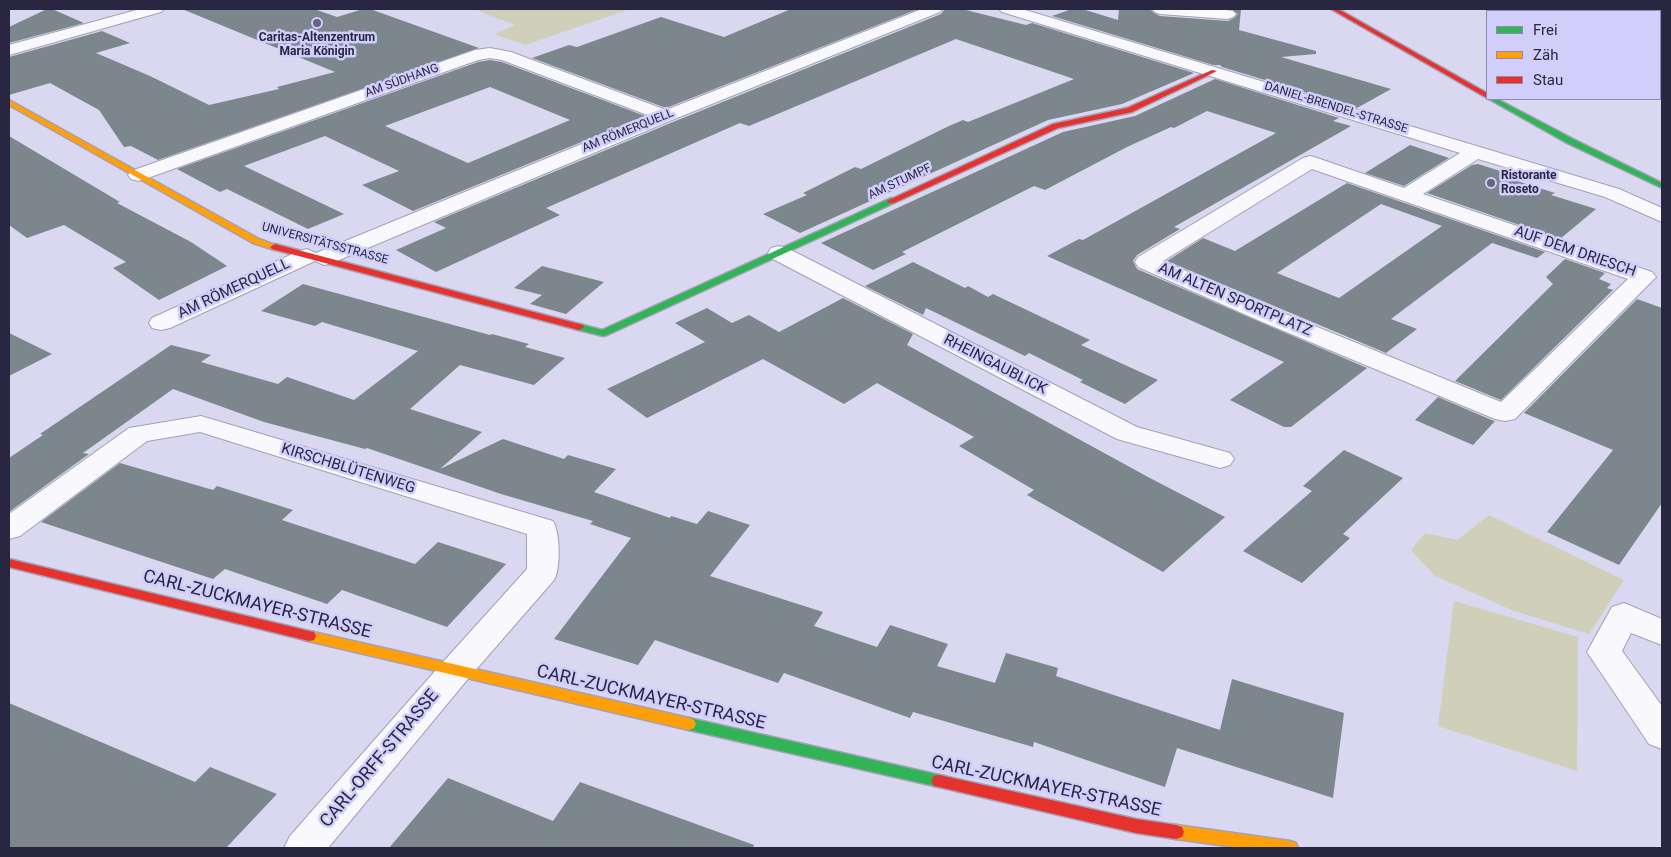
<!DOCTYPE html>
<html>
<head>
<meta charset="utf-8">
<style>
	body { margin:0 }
	#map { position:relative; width:1671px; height:857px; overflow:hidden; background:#dad8f0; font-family:Roboto,sans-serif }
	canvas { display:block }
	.frame { position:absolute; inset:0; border:10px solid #292642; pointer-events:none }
	.legend { position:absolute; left:1486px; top:10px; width:175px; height:90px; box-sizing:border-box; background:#d1cefb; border:1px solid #8e8bb1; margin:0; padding:6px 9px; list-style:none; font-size:15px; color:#292642 }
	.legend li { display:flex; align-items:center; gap:10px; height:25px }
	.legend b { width:25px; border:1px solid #8e8bb1 }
</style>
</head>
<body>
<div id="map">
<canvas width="1671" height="857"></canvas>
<div class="frame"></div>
<ul class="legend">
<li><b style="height:6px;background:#30b455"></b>Frei</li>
<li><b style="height:6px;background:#ff9f0a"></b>Zäh</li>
<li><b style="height:6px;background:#e5322d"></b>Stau</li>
</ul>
</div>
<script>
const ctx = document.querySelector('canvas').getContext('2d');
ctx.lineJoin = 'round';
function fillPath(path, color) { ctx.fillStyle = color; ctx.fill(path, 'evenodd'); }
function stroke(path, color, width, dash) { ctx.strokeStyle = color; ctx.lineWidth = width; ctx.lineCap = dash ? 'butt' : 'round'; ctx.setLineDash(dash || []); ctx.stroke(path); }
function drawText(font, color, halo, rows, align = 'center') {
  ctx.font = font + ' Roboto,sans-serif'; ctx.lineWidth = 5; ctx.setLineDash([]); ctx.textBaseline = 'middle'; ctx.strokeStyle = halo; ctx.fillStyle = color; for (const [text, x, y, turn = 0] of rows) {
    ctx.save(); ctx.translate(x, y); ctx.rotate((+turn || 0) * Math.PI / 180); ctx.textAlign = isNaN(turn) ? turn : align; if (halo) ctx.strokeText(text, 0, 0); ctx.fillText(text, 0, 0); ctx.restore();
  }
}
const green = new Path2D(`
	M 487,9 L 630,9 L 525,45 L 494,34 L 515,25 L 478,11 Z
	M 1489,515 L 1624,580 L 1589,634 L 1514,611 L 1435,576 L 1411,550 L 1425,533 L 1457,540 Z
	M 1454,601 L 1578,637 L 1577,771 L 1438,726 Z`);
const building = new Path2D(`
	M 47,9 L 52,9 L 84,23 L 9,43 L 9,27 Z
	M 182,9 L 314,9 L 337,17 L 363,9 L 370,9 L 479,48 L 158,160 L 131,146 L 124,147 L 99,110 L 50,83 L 9,95 L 9,57 L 102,31 L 130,43 L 96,53 L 150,76 L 209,105 L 279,89 L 277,87 L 335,72 Z
	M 791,9 L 918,9 L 666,108 L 532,58 L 569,45 L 577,47 L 661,17 L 724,37 Z
	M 945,9 L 962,9 L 1026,25 L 1032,23 L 1194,73 L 1122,104 L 1048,120 L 800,233 L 763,214 L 807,195 L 803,193 L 855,167 L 861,169 L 949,126 L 963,120 L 968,122 L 1074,79 L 956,39 L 749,126 L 740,123 L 546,208 L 560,215 L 436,272 L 396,250 L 446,228 L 434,222 L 673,122 L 941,14 Z
	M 1072,9 L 1082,9 L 1118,20 L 1119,9 L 1150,9 L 1154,13 L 1160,16 L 1228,21 L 1234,18 L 1238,14 L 1231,9 L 1241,9 L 1239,30 L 1316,51 L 1316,54 L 1281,57 L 1391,89 L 1357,108 L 1222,67 L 1220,65 L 1213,65 L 1052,16 Z
	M 490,60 L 502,62 L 645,116 L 413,211 L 362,185 L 399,171 L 325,136 L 244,166 L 344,214 L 308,229 L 227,189 L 220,192 L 177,169 L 478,62 ZM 490,87 L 570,120 L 468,163 L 385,126 Z
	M 1215,79 L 1339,118 L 1333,121 L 1351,126 L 1174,227 L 1180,229 L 1137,255 L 1133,261 L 1137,269 L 1367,368 L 1291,427 L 1284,427 L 1230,400 L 1284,362 L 1047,256 L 1079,239 L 1083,240 L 1276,133 L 1207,111 L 1174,128 L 1171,127 L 1127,147 L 1045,190 L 1034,186 L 902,252 L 906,254 L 873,270 L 821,243 L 1063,132 L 1135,116 Z
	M 9,136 L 120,202 L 117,203 L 191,242 L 227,266 L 159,300 L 113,268 L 126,262 L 64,225 L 27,238 L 9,225 Z
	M 1410,145 L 1449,158 L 1404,186 L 1365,173 Z
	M 1478,164 L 1519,177 L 1514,180 L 1555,193 L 1551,195 L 1596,209 L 1560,239 L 1427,193 L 1472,165 Z
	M 1347,183 L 1545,252 L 1537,258 L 1492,243 L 1391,319 L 1417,329 L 1386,353 L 1167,261 L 1203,238 L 1235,251 ZM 1381,204 L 1442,226 L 1339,298 L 1277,273 Z
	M 1565,259 L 1605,273 L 1599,279 L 1611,284 L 1607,288 L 1613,290 L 1501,400 L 1455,381 L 1553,284 L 1546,277 Z
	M 913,262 L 965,288 L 968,286 L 988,297 L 993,294 L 1090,340 L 1081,345 L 1158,380 L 1125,404 L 1080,382 L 1083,380 L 1029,353 L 1025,356 L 926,308 L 923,315 L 865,286 Z
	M 542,266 L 604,282 L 566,314 L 530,304 L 542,295 L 514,288 Z
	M 303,284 L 490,335 L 492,334 L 529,344 L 525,347 L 565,358 L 534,385 L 460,365 L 410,409 L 482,432 L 440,469 L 503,439 L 564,459 L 568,455 L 616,469 L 594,492 L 670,518 L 671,516 L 697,524 L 708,511 L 750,525 L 710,576 L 823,612 L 814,626 L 877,647 L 890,625 L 948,644 L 937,666 L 995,683 L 1006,653 L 1058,668 L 1056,676 L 1220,730 L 1232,679 L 1344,713 L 1333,798 L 1177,748 L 1165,787 L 1034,742 L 1033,747 L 913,712 L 910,718 L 784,673 L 778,683 L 655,640 L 638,665 L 554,639 L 631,538 L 590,524 L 593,521 L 501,494 L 367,448 L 365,449 L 264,422 L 173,389 L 83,453 L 89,454 L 9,512 L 9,458 L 43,435 L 40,434 L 171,345 L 211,355 L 201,362 L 278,384 L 287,377 L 354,400 L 418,351 L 322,322 L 315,326 L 261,311 Z
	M 843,298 L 913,334 L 907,345 L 1148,477 L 1225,517 L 1163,572 L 1027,495 L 1034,490 L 959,446 L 974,437 L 877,383 L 844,404 L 763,359 L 647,418 L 607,389 L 705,342 L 675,323 L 707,308 L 732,323 L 749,315 L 779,332 Z
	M 1637,299 L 1662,308 L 1662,503 L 1619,565 L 1547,532 L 1613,450 L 1524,413 Z
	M 9,333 L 52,354 L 9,376 Z
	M 1438,397 L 1494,421 L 1495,421 L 1473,445 L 1415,420 Z
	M 1344,450 L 1403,478 L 1343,534 L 1350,538 L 1302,583 L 1243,551 L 1312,491 L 1303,486 Z
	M 120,463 L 213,490 L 217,486 L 293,510 L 282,520 L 415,564 L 438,542 L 506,564 L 447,627 L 342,590 L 327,604 L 225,569 L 213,579 L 41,522 Z
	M 9,703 L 195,782 L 210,767 L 277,794 L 226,848 L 9,848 Z
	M 448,778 L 553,821 L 580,782 L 754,845 L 753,848 L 389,848 Z`);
const street = new Path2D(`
	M 140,9 L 164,9 L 161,12 L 9,55 L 9,45 Z
	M 922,9 L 943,9 L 940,12 L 672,120 L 332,263 L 324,265 L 315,261 L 170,328 L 161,330 L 152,328 L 149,323 L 152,318 L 299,251 L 307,249 L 316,253 L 650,116 L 502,60 L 490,58 L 478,60 L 145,179 L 138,181 L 131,179 L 128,175 L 131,171 L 475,50 L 490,48 L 511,52 L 666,110 Z
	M 999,9 L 1022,9 L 1619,189 L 1662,208 L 1662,222 L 1605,197 L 1478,159 L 1423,194 L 1652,272 L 1656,277 L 1515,419 L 1505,421 L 1495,419 L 1260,321 L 1138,267 L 1135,262 L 1138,257 L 1303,158 L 1310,156 L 1317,158 L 1404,188 L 1460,153 L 1002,12 ZM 1312,169 L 1628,279 L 1501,402 L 1278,311 L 1163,261 Z
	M 1152,9 L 1219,9 L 1233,11 L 1236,14 L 1233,17 L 1228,19 L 1160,14 L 1155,12 Z
	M 779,246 L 787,248 L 1137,427 L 1230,453 L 1234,459 L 1230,465 L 1220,468 L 1117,439 L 771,258 L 768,253 L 771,248 Z
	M 201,416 L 553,521 C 560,533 561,568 554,580 L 467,680 L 328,848 L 284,848 L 290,836 L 443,662 L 527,569 L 527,534 L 200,432 L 147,441 L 20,536 L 9,539 L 9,514 L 129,428 Z
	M 1624,603 L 1662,619 L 1662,645 L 1631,633 L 1622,651 L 1662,706 L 1662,749 L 1649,744 L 1587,652 L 1612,607 Z`);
const fast = new Path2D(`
	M 1489,99 L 1497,99 L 1573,139 L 1662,183 L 1662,188 L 1567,143 Z
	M 891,198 L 894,199 L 894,203 L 607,335 L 603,336 L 575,329 L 574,327 L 579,324 L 602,330 Z
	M 689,718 L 939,775 L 944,776 L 947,781 L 944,786 L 939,787 L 689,730 L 684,728 L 682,724 L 684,720 Z`);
const slow = new Path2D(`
	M 9,100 L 259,239 L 280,247 L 275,250 L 253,243 L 9,105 Z
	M 309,631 L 689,718 L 694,720 L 696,724 L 694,728 L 689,730 L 304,640 L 302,636 L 304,632 Z
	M 1176,825 L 1290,841 L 1296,843 L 1298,848 L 1242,848 L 1176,839 L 1170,837 L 1168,832 L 1170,827 Z`);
const jam = new Path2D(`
	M 1331,9 L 1338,9 L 1487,93 L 1487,98 Z
	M 1212,70 L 1217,71 L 1132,112 L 1058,128 L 894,203 L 888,203 L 887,201 L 1053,124 L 1127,108 Z
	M 275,244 L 583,325 L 584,327 L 579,330 L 575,329 L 272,249 L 270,247 Z
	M 9,559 L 309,631 L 314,632 L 316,636 L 314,640 L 309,641 L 9,567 Z
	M 939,775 L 1136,819 L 1176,825 L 1182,827 L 1184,832 L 1182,837 L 1176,839 L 1136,833 L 939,787 L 934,786 L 931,781 L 934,776 Z`);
const markers = [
	[317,23,5,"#67647f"],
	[1491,183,5,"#67647f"]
];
const farPoinames = [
	["Caritas-Altenzentrum",317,38],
	["Maria Königin",317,52],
	["Ristorante",1501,176,"left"],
	["Roseto",1501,190,"left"]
];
const farStreetnames = [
	["AM SÜDHANG",402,81,-20],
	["DANIEL-BRENDEL-STRASSE",1336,108,17],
	["AM RÖMERQUELL",628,131,-22],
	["AM STUMPF",900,182,-25],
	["UNIVERSITÄTSSTRASSE",325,244,15]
];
const streetNames = [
	["AUF DEM DRIESCH",1575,252,19],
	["AM RÖMERQUELL",234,289,-25],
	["AM ALTEN SPORTPLATZ",1235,300,23],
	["RHEINGAUBLICK",995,365,27],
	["KIRSCHBLÜTENWEG",348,469,17]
];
const nearStreetnames = [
	["CARL-ZUCKMAYER-STRASSE",257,605,14],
	["CARL-ZUCKMAYER-STRASSE",651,698,13],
	["CARL-ORFF-STRASSE",380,759,-50],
	["CARL-ZUCKMAYER-STRASSE",1046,787,12]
];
fillPath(green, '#d0cfb9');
fillPath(building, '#7b868d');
stroke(street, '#a3a0b8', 2);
stroke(fast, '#a3a0b8', 3);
stroke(slow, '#a3a0b8', 3);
stroke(jam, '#a3a0b8', 3);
fillPath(street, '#f9f9fd');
fillPath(fast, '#30b455');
fillPath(slow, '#ff9f0a');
fillPath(jam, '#e5322d');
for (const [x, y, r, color] of markers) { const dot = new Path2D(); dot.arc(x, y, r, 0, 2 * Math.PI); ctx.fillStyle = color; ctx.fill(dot); stroke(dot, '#d1cefb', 2); }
drawText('bold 12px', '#292642', '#d1cefb', farPoinames);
drawText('12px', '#292642', '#d1cefb', farStreetnames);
drawText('15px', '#292642', '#d1cefb', streetNames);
drawText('18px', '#292642', '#d1cefb', nearStreetnames);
</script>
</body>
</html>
